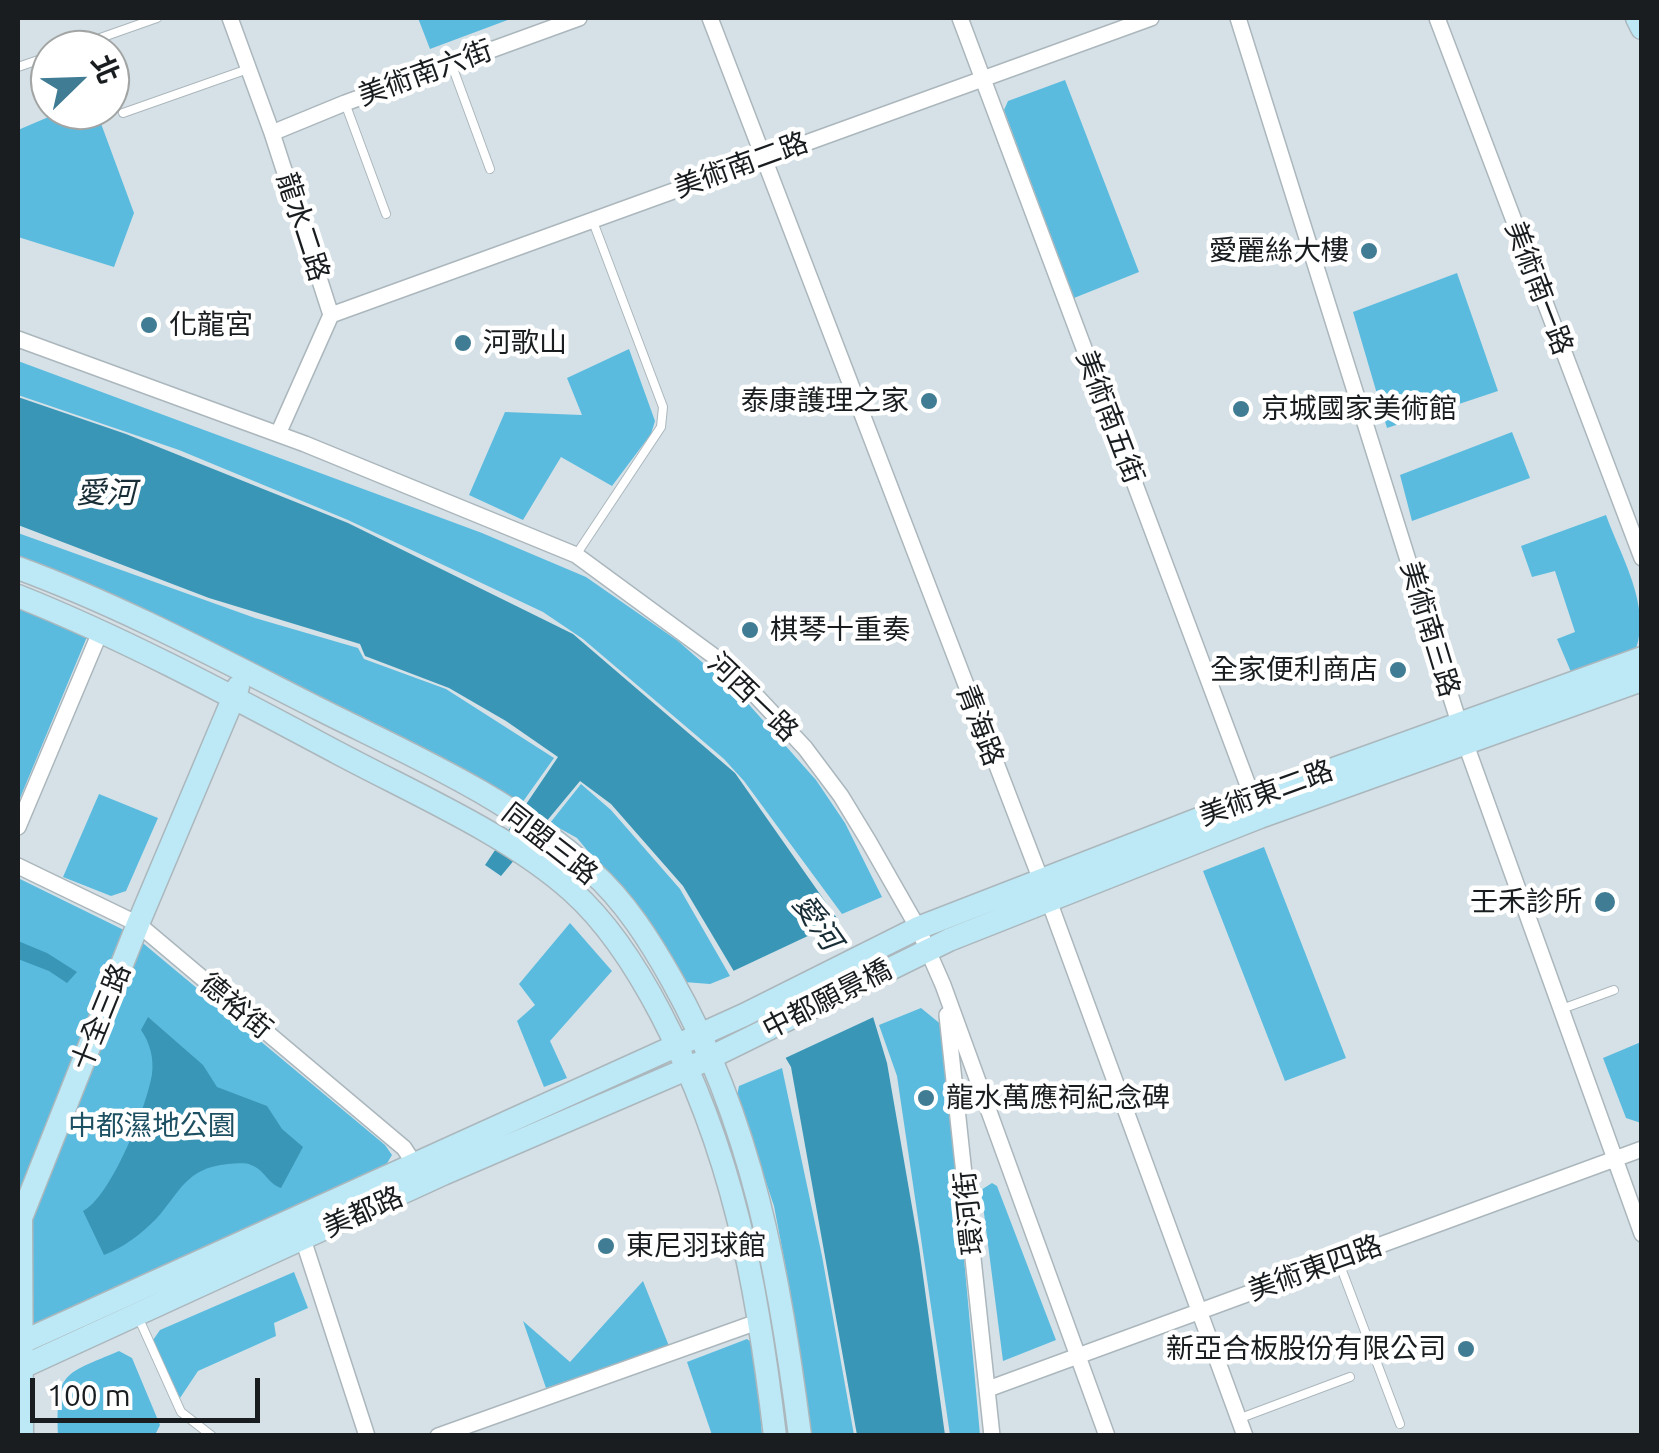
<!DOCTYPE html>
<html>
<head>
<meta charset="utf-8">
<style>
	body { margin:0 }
	#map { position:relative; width:1659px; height:1453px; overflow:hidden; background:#d5e1e7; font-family:Ubuntu,"Noto Sans TC",sans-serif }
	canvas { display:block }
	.frame { position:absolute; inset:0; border:20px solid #191d1f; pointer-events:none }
	.north { position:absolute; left:30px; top:30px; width:100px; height:100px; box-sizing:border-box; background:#fff; border:2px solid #a3a5a5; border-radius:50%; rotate:67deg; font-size:28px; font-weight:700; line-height:40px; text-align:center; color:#191d1f }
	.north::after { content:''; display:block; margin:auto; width:35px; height:45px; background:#407c93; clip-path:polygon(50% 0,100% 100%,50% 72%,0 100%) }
	.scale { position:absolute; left:30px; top:1378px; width:230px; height:45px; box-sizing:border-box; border:5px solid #191d1f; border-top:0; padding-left:12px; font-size:30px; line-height:35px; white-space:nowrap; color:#191d1f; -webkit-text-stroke:8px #fff; paint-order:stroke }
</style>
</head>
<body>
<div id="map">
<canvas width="1659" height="1453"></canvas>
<div class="frame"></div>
<div class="north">北</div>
<div class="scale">100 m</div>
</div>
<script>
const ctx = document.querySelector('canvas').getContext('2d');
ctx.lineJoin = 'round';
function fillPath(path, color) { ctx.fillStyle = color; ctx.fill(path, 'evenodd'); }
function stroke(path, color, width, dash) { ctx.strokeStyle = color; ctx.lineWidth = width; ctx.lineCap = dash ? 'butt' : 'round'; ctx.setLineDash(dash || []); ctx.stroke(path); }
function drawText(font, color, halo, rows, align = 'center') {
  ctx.font = font + ' Ubuntu,"Noto Sans TC",sans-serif'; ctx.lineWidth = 9; ctx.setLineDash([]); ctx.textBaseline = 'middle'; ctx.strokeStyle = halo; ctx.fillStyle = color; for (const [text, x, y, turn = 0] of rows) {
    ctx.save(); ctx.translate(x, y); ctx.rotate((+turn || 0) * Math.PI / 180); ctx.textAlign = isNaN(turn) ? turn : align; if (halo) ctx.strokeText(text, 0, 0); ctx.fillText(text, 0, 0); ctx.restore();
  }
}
const green = new Path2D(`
	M 418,18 L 513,18 L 430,49 Z
	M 1065,80 L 1139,272 L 1074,298 L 1004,110 L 1008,101 Z
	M 65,110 L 96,110 L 134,213 L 114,267 L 18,237 L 18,130 Z
	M 1457,273 L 1498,391 L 1387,428 L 1353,312 Z
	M 629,349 L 655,421 L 651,434 L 612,486 L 561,457 L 523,520 L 469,495 L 505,412 L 582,415 L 567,378 Z
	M 18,361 L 482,533 L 586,577 L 678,641 L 744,699 L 816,780 L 845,823 L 882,897 L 842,914 L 744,781 L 724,759 L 583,639 L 543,612 L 348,520 L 179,450 L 18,395 Z
	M 1512,432 L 1530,478 L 1412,521 L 1400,475 Z
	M 1606,515 C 1621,557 1651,605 1636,649 L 1571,672 L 1557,639 L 1575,632 L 1555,571 L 1532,577 L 1521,546 Z
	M 18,533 L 255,618 L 358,648 L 364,659 L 446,689 L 554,758 L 517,810 L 18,563 Z
	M 18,604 L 89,632 L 18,803 Z
	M 581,784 L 611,810 L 680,889 L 730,976 L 710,984 L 684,982 L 641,915 L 577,838 L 550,823 Z
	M 99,794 L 158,818 L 126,891 L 111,896 L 63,877 Z
	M 1264,847 L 1346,1058 L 1285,1081 L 1203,871 Z
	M 18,878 L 132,934 L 385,1145 L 392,1155 L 386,1165 L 79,1310 L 18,1336 Z
	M 570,923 L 612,971 L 550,1041 L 567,1078 L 544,1087 L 517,1021 L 535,1005 L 519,984 Z
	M 921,1008 L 943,1026 L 980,1435 L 950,1435 L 897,1076 L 879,1025 Z
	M 1641,1042 L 1641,1123 L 1626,1118 L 1603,1058 Z
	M 782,1068 L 822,1256 L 854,1435 L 807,1435 L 790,1290 L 774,1206 L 737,1096 L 739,1086 Z
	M 992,1183 L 997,1186 L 1056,1340 L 1003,1361 L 981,1190 Z
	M 294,1272 L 308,1308 L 274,1323 L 276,1336 L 198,1371 L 180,1398 L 153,1340 L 160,1330 Z
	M 643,1281 L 669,1346 L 546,1388 L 523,1321 L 570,1362 Z
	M 747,1339 L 755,1345 L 762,1435 L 712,1435 L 687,1362 Z
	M 119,1351 L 132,1358 L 160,1425 L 155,1435 L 58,1435 C 56,1371 63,1375 119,1351 Z`);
const water = new Path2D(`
	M 18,397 L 126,434 L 348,523 L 573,634 L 735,773 L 848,934 L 887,1063 L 919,1247 L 945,1435 L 857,1435 L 791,1067 L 683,886 L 611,804 L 580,781 L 501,876 L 485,865 L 558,757 L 506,721 L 449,688 L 365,656 L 360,644 L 209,598 L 18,525 Z
	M 18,941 L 47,953 L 77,972 L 67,983 L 49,971 L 18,959 Z
	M 148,1017 L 203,1065 L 217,1087 L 267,1106 L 282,1129 L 303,1147 L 281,1188 C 267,1183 265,1170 251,1165 C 244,1162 235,1164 228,1164 C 185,1168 180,1193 156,1219 C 141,1234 123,1248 104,1255 L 83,1211 C 111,1197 147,1106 152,1074 C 154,1058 150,1043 141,1030 Z`);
const pier = new Path2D(`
	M 844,919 L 853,933 L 878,1015 L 781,1060 L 729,973 Z`);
const lane = new Path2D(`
	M 66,50 L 157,18
	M 451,63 L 490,169
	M 18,67 L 50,56
	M 345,103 L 386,214
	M 123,113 L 248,69
	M 576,555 L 661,427 L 663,407 L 592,219
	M 1559,1010 L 1614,990
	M 1338,1260 L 1400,1424
	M 139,1319 L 181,1412 L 212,1436
	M 1238,1419 L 1350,1377`);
const street = new Path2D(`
	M 230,18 L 272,133 L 331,315 L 278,434
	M 710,18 L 1049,901 L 1245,1436
	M 960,18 L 1255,804
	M 1238,18 L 1465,742 L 1642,1234
	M 1437,18 L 1642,558
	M 272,133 L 345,103 L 579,18
	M 331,315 L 1151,18
	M 18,339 L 305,444 L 576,555 L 730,668 L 805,748 L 841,796 L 869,842 L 918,928 L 943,985 L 1107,1436
	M 18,827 L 101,630
	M 18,866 L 138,924 L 404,1148 L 419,1171
	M 947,1015 L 992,1436
	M 300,1230 L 367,1436
	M 988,1389 L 1642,1149
	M 438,1436 L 760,1321`);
const secondary = new Path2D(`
	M 1637,18 L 1642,28
	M 18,568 C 119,605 222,660 319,709 C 413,756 513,799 591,871 C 625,901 650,941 672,980 C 753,1124 779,1274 800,1436
	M 18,596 C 128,640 233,697 338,753 C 413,793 510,835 572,891 C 610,925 638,970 661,1014 C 733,1152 757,1283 775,1436
	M 18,1344 L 744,1015 L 918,928 L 1253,798 L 1642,658
	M 18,1369 L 443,1174 L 689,1068 L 949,940 L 1260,817 L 1642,680
	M 22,1436 L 21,1218 L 138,924 L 238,687`);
const markers = [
	[1369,251,10,"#407c93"],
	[149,325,10,"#407c93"],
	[463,343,10,"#407c93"],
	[929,401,10,"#407c93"],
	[1241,409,10,"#407c93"],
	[750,630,10,"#407c93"],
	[1398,670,10,"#407c93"],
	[1605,902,12,"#407c93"],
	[926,1098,10,"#407c93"],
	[606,1246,10,"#407c93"],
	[1466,1349,10,"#407c93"]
];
const streetNames = [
	["美術南六街",425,73,-20],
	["美術南二路",741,165,-20],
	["龍水二路",303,227,72],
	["美術南一路",1539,288,69],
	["美術南五街",1110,417,69],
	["美術南三路",1430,629,73],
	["河西一路",753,697,44],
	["青海路",980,725,69],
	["美術東二路",1266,793,-20],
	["同盟三路",550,844,38],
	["中都願景橋",827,999,-27],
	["德裕街",236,1006,40],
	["十全三路",101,1017,-68],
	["美都路",363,1212,-24],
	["環河街",969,1213,-96],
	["美術東四路",1315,1268,-20]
];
const poiNames = [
	["愛麗絲大樓",1349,251,"right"],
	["化龍宮",169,325],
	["河歌山",483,343],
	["泰康護理之家",909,401,"right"],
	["京城國家美術館",1261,409],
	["棋琴十重奏",770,630],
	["全家便利商店",1378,670,"right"],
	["壬禾診所",1582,902,"right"],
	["龍水萬應祠紀念碑",946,1098],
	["東尼羽球館",626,1246],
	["新亞合板股份有限公司",1446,1349,"right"]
];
const parkNames = [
	["中都濕地公園",152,1126]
];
const waterNames = [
	["愛河",106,493],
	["愛河",817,922,55]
];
fillPath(green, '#5bbbde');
fillPath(water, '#3996b7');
fillPath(pier, '#d5e1e7');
stroke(lane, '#abb7bc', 10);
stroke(street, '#abb7bc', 18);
stroke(secondary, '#abb7bc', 25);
stroke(lane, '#fff', 8);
stroke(street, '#fff', 15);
stroke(secondary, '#bde8f5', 22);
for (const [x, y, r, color] of markers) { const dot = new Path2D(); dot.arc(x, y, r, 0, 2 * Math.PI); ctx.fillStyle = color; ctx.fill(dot); stroke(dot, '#fff', 4); }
drawText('28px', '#191d1f', '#fff', streetNames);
drawText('28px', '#191d1f', '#fff', poiNames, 'left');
drawText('28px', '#1d5062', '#fff', parkNames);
drawText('italic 30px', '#192e37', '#fff', waterNames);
</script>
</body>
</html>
